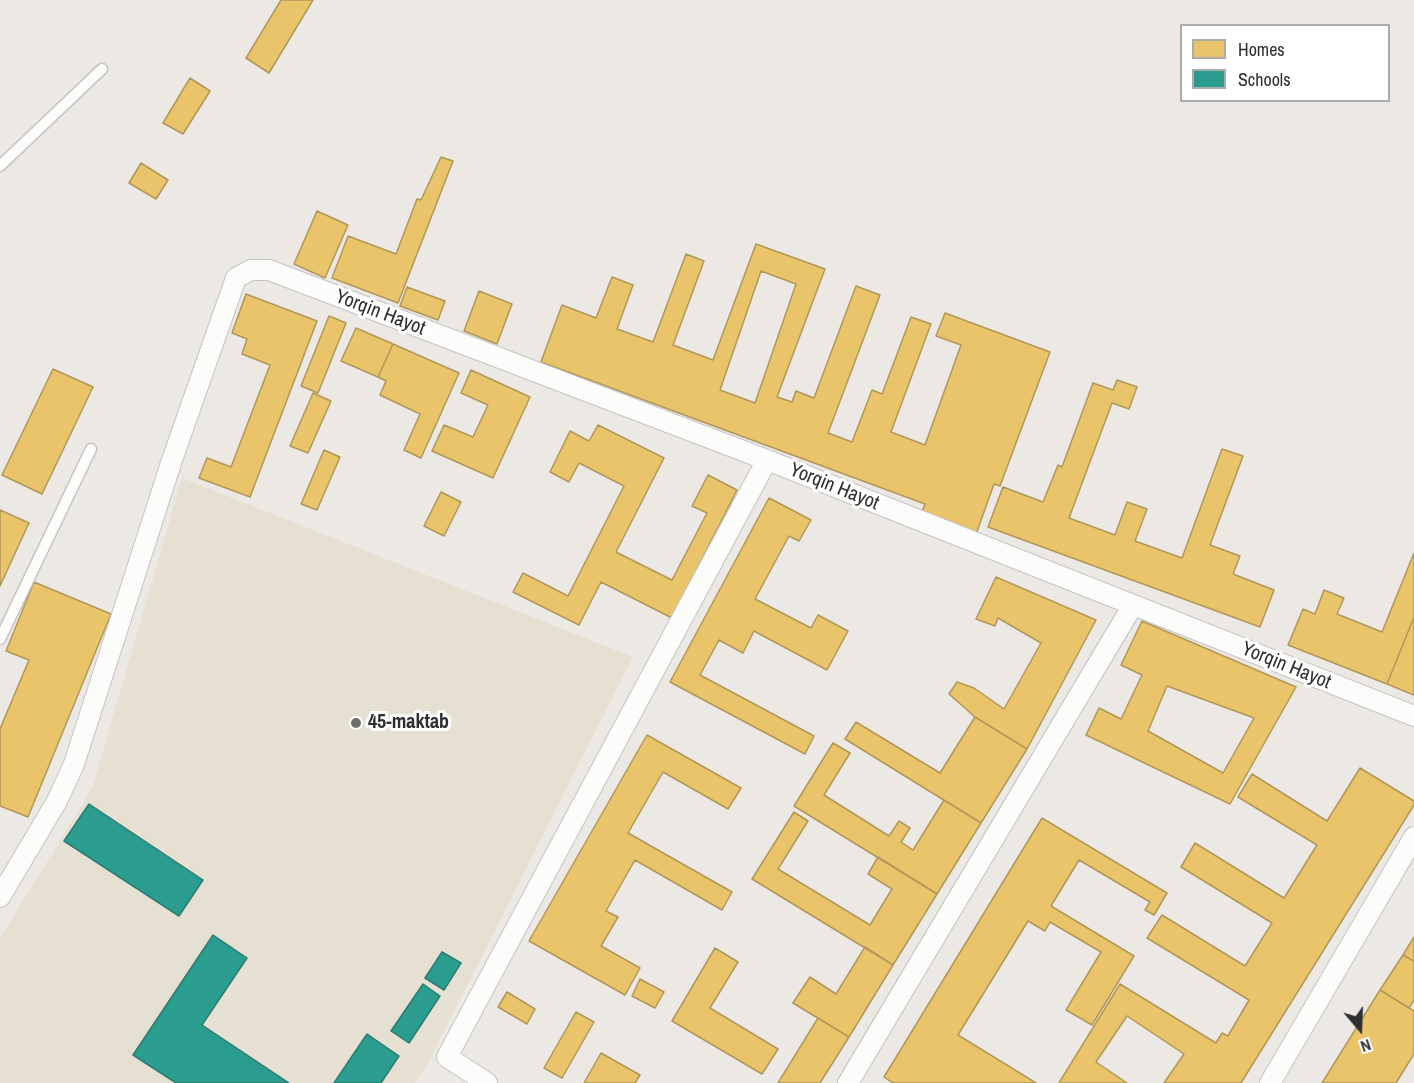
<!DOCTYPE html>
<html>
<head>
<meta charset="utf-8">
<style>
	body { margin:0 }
	#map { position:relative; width:1414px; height:1083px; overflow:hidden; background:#ece8e4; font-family:"Archivo Narrow",sans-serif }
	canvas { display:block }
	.legend { position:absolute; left:1180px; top:24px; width:210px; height:78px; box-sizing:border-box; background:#fff; border:2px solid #ababab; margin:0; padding:8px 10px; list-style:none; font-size:18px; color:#2e2e2e }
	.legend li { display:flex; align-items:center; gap:12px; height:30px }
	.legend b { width:30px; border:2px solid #ababab }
	.north { position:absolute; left:1330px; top:999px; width:60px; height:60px; -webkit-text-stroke:4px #fff; paint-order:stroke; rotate:161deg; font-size:16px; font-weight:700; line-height:24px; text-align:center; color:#2e2e2e }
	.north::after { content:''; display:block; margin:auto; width:21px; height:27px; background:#2e2e2e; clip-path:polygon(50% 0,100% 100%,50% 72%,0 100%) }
</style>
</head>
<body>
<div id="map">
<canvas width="1414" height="1083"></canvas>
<ul class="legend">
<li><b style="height:16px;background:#e9c46a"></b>Homes</li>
<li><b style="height:16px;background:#2a9d8f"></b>Schools</li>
</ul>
<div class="north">N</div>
</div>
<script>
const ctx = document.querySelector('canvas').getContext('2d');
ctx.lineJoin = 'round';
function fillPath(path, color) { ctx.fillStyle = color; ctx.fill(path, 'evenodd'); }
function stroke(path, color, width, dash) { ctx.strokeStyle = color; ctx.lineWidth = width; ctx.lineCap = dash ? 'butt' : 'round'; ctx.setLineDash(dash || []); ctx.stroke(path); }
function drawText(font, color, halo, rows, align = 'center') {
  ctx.font = font + ' "Archivo Narrow",sans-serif'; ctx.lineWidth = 6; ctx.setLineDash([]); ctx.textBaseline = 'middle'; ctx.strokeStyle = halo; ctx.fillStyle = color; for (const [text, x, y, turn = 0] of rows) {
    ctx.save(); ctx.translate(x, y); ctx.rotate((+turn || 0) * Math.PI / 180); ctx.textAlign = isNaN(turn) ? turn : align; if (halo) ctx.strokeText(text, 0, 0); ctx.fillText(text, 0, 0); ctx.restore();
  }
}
const education = new Path2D(`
	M 182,478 L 633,657 L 428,1063 L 415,1083 L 0,1083 L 0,938 L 92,789 Z`);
const homes = new Path2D(`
	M 281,0 L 313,0 L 269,73 L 246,58 Z
	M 190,78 L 210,91 L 183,134 L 163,123 Z
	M 441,157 L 453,161 L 398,303 L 332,278 L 348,236 L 396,254 L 417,199 L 421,200 Z
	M 141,163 L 168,180 L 156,199 L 129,183 Z
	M 317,211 L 348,225 L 325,278 L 294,264 Z
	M 756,244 L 825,269 L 777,397 L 792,402 L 796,391 L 814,398 L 856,286 L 880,295 L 828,433 L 852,442 L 872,390 L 882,394 L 911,317 L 931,324 L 891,432 L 925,445 L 961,345 L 936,336 L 945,313 L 1050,352 L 1000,486 L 994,484 L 975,537 L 920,517 L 925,504 L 541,362 L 562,305 L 596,318 L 612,277 L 633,285 L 617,329 L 653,342 L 686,254 L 704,261 L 673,345 L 713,360 ZM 761,271 L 796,284 L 755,403 L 720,390 Z
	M 407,287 L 445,301 L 438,320 L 400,306 Z
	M 479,291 L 512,304 L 497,344 L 464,331 Z
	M 246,294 L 317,321 L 250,497 L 199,478 L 207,458 L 231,467 L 270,365 L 242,354 L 247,339 L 232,333 Z
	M 329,316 L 346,323 L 318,393 L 301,386 Z
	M 356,328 L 393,344 L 378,377 L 341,361 Z
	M 393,344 L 459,373 L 421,458 L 404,450 L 420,414 L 380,395 L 386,381 L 378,377 Z
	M 53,369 L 93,387 L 42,494 L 2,475 Z
	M 471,370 L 530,397 L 493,478 L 432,451 L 444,425 L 473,437 L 488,405 L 461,393 Z
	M 1117,380 L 1137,387 L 1129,409 L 1112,403 L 1069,518 L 1115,535 L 1127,502 L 1147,509 L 1135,541 L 1182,558 L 1222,449 L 1243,456 L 1210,545 L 1240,556 L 1233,574 L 1274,590 L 1260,627 L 988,527 L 1003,487 L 1043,502 L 1058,465 L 1062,467 L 1093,383 L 1113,390 Z
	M 313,393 L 331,401 L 308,453 L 290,446 Z
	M 598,425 L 664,458 L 616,552 L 672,580 L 707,513 L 692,506 L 708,475 L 737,490 L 672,618 L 601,582 L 579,625 L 513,592 L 523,573 L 568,596 L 624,486 L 579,463 L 569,482 L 550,472 L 570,431 L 589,441 Z
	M 324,450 L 340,457 L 317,510 L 301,504 Z
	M 441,492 L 461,502 L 444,536 L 424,526 Z
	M 769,498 L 811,520 L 799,541 L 789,536 L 755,599 L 811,628 L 818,615 L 848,631 L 827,670 L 754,631 L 743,653 L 719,640 L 700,675 L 814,736 L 805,754 L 670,682 Z
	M 0,510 L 29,523 L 0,586 Z
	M 1414,553 L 1414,617 L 1387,684 L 1288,645 L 1303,609 L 1315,614 L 1324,590 L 1344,598 L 1337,614 L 1382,632 Z
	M 996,577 L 1096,620 L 1027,749 L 975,717 L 949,694 L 957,682 L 974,688 L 1004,709 L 1041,643 L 998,618 L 995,626 L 976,619 Z
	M 34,582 L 111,614 L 28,817 L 0,806 L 0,729 L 29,660 L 6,651 Z
	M 1414,617 L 1414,695 L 1387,684 Z
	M 1142,621 L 1296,687 L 1230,804 L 1086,735 L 1099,708 L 1121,719 L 1142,675 L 1121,665 ZM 1167,686 L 1254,718 L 1223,773 L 1148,731 Z
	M 975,717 L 1027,749 L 981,823 L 845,739 L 856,722 L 940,773 Z
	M 647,735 L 741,788 L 728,809 L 663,772 L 628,833 L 732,892 L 722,910 L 635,860 L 606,911 L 618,917 L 601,946 L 640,968 L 625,995 L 529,941 Z
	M 833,743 L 850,753 L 824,795 L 889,836 L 899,821 L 910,828 L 901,842 L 913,850 L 944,800 L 981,823 L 937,894 L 794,806 Z
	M 1360,768 L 1414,801 L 1414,805 L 1241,1083 L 1164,1083 L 1184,1054 L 1127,1016 L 1096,1062 L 1127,1083 L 1059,1083 L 1120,984 L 1216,1043 L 1222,1033 L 1228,1036 L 1249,1000 L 1147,938 L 1162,915 L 1245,966 L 1272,923 L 1181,867 L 1195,843 L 1284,898 L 1317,845 L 1238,797 L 1252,774 L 1327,821 Z
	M 794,812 L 808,821 L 778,869 L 870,925 L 892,889 L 868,874 L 878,857 L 937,894 L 893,965 L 752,879 Z
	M 1042,818 L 1167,893 L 1154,915 L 1145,910 L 1150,902 L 1079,860 L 1051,906 L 1134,956 L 1092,1025 L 1066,1010 L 1101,952 L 1050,922 L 1045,931 L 1028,921 L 958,1035 L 1036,1083 L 893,1083 L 884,1077 Z
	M 1414,937 L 1414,961 L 1403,955 Z
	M 865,947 L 893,965 L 849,1037 L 793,1003 L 810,977 L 836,994 Z
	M 715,948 L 738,962 L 710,1008 L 778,1049 L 762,1074 L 672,1021 Z
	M 1403,955 L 1414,961 L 1414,1000 L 1409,1008 L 1380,990 Z
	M 640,979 L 664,992 L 655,1008 L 632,996 Z
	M 1380,990 L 1414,1011 L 1414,1054 L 1396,1083 L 1322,1083 Z
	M 507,992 L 535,1009 L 527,1024 L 498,1007 Z
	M 576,1012 L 594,1022 L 562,1078 L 544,1068 Z
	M 818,1018 L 849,1037 L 820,1083 L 778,1083 Z
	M 601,1053 L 640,1075 L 635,1083 L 584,1083 Z`);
const schools = new Path2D(`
	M 89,804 L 203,880 L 179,916 L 64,841 Z
	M 213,935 L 247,958 L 202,1025 L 289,1083 L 176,1083 L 133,1055 Z
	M 442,952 L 461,963 L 444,990 L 425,978 Z
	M 423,984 L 440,996 L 409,1043 L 391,1031 Z
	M 367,1034 L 399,1056 L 381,1083 L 334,1083 Z`);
const service = new Path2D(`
	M 0,166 L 102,69
	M 0,639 L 91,449`);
const minor = new Path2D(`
	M 0,897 L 57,801 L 74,764 L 172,460 L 236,278 L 251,270 L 269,270 L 767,460 L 1414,716
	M 487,1083 L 447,1057 L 767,460
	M 848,1083 L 1133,605
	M 1270,1083 L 1414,837`);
const markers = [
	[356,723,6,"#706f6e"]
];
const streetNames = [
	["Yorqin Hayot",380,313,21],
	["Yorqin Hayot",834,487,22],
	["Yorqin Hayot",1286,666,22]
];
const poiNames = [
	["45-maktab",368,723]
];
fillPath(education, '#e6e0d3');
fillPath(homes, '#e9c46a');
stroke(homes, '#b19758', 1.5);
fillPath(schools, '#2a9d8f');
stroke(schools, '#2b7c72', 1.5);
stroke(service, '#c5c4c5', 13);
stroke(minor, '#c5c4c5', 22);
stroke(service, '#fcfcfb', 10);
stroke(minor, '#fcfcfb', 20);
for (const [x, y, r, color] of markers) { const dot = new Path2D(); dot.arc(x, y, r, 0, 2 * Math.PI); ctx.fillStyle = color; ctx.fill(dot); stroke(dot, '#fff', 2); }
drawText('20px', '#2e2e2e', '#fff', streetNames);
drawText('bold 20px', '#2e2e2e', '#fff', poiNames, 'left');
</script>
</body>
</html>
